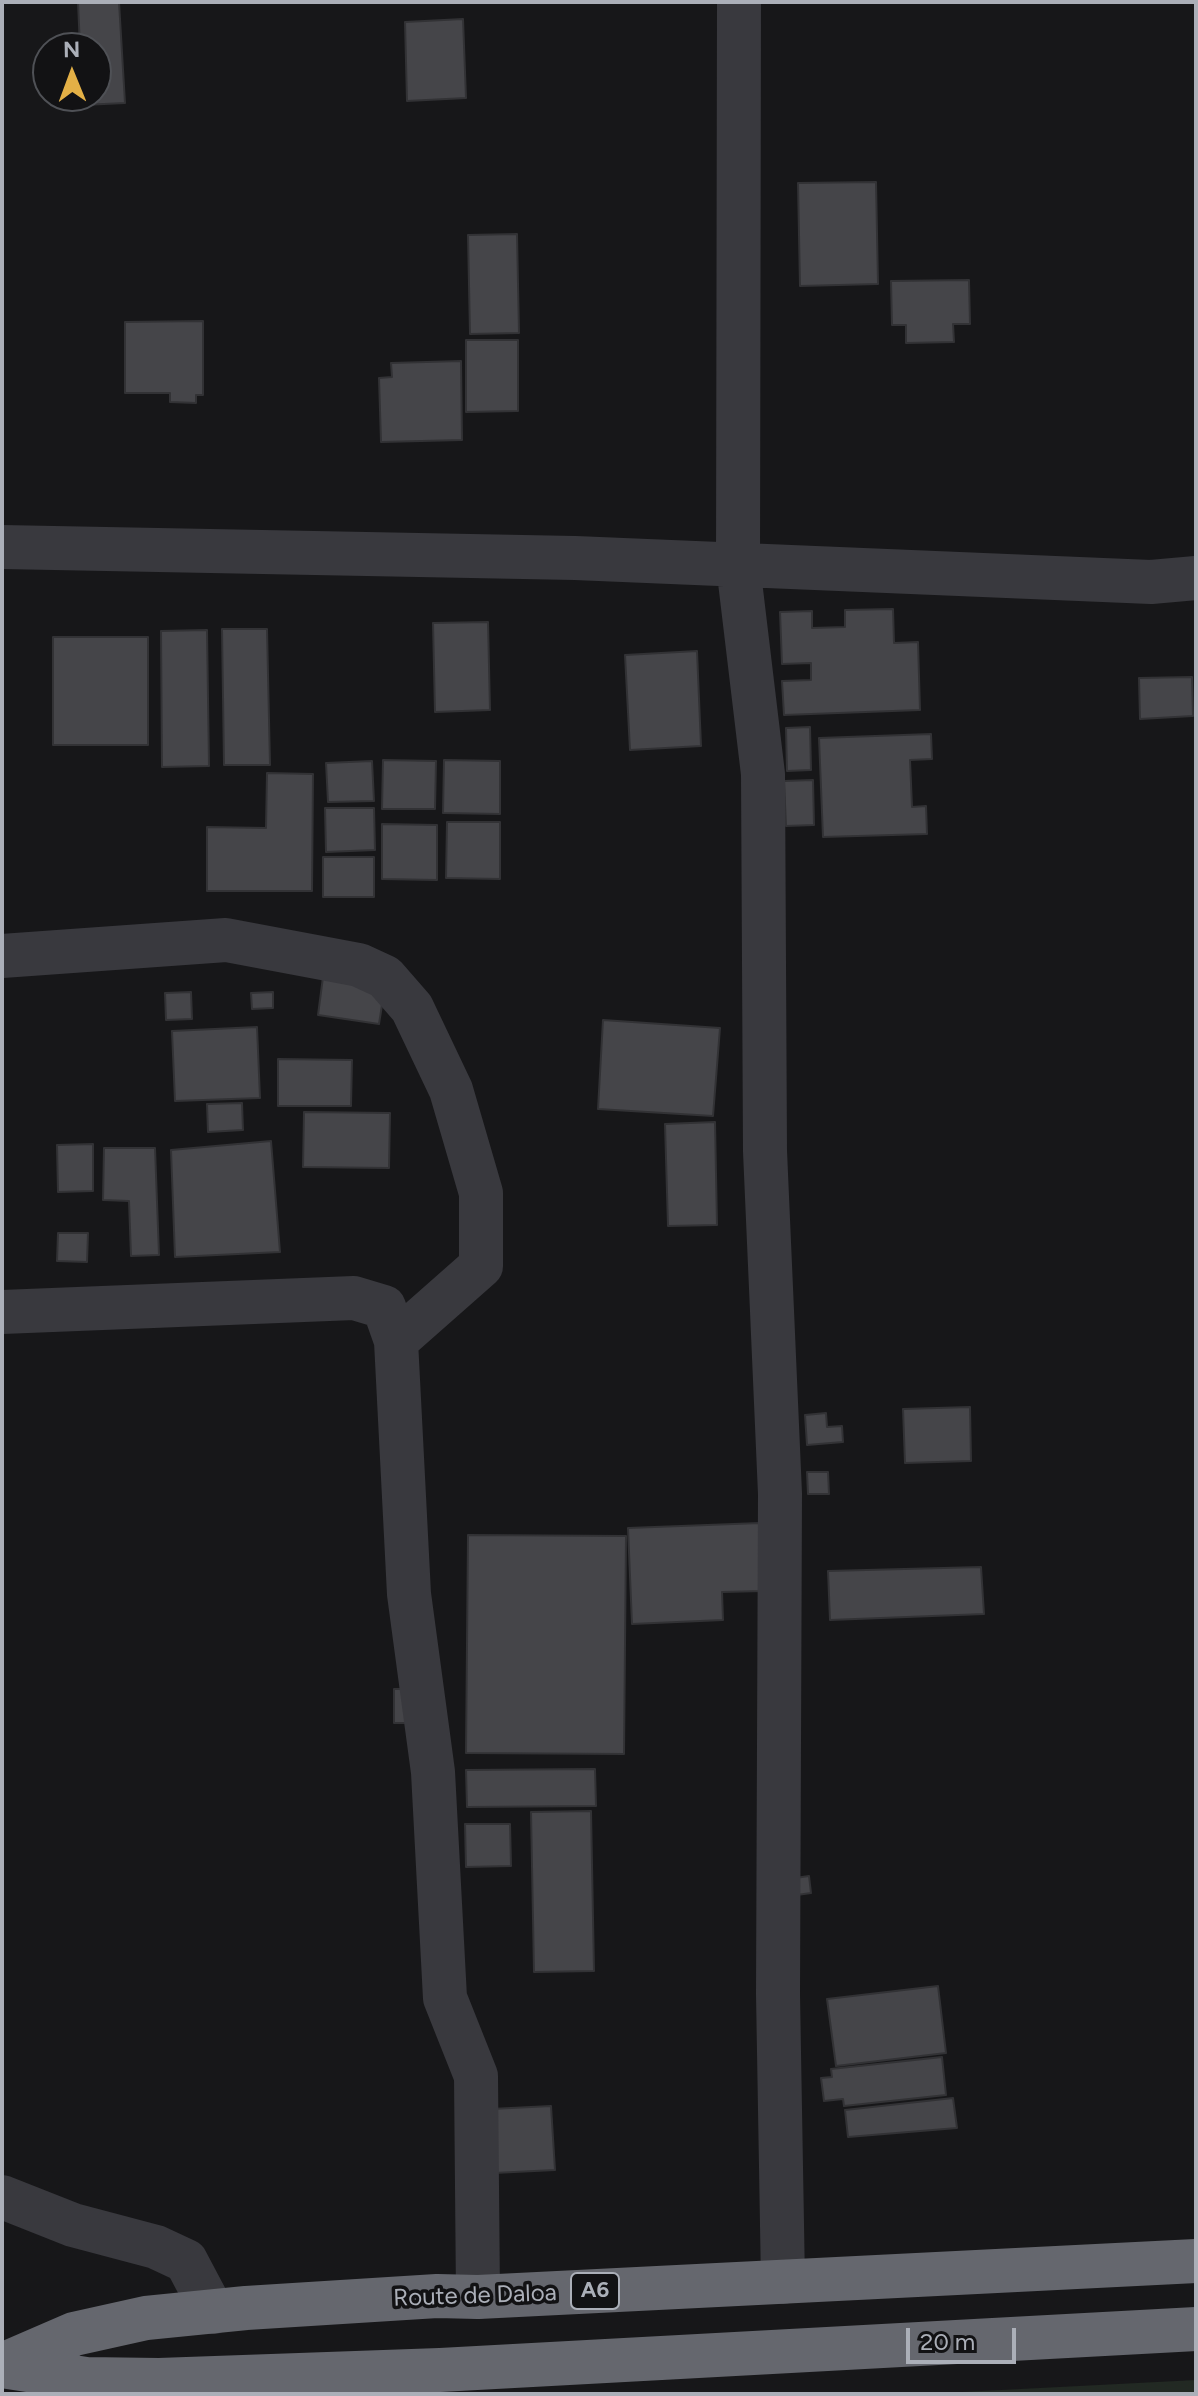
<!DOCTYPE html>
<html>
<head>
<meta charset="utf-8">
<style>
	body { margin:0 }
	#map { position:relative; width:1198px; height:2396px; overflow:hidden; background:#171719; font-family:Figtree,sans-serif }
	canvas { display:block }
	.frame { position:absolute; inset:0; border:4px solid #abafb8; pointer-events:none }
	.north { position:absolute; left:32px; top:32px; width:80px; height:80px; box-sizing:border-box; background:#121214; border:2px solid #4f5156; border-radius:50%; rotate:359deg; font-size:22px; font-weight:700; line-height:32px; text-align:center; color:#abafb8 }
	.north::after { content:''; display:block; margin:auto; width:28px; height:36px; background:#e3b046; clip-path:polygon(50% 0,100% 100%,50% 72%,0 100%) }
	.scale { position:absolute; left:906px; top:2328px; width:110px; height:36px; box-sizing:border-box; border:4px solid #abafb8; border-top:0; padding-left:10px; font-size:24px; line-height:28px; white-space:nowrap; color:#abafb8; -webkit-text-stroke:6px #121214; paint-order:stroke }
</style>
</head>
<body>
<div id="map">
<canvas width="1198" height="2396"></canvas>
<div class="frame"></div>
<div class="north">N</div>
<div class="scale">20 m</div>
</div>
<script>
const ctx = document.querySelector('canvas').getContext('2d');
ctx.lineJoin = 'round';
function fillPath(path, color) { ctx.fillStyle = color; ctx.fill(path, 'evenodd'); }
function stroke(path, color, width, dash) { ctx.strokeStyle = color; ctx.lineWidth = width; ctx.lineCap = dash ? 'butt' : 'round'; ctx.setLineDash(dash || []); ctx.stroke(path); }
function drawText(font, color, halo, rows, align = 'center') {
  ctx.font = font + ' Figtree,sans-serif'; ctx.lineWidth = 7; ctx.setLineDash([]); ctx.textBaseline = 'middle'; ctx.strokeStyle = halo; ctx.fillStyle = color; for (const [text, x, y, turn = 0] of rows) {
    ctx.save(); ctx.translate(x, y); ctx.rotate((+turn || 0) * Math.PI / 180); ctx.textAlign = isNaN(turn) ? turn : align; if (halo) ctx.strokeText(text, 0, 0); ctx.fillText(text, 0, 0); ctx.restore();
  }
}
const green = new Path2D(`
	M 1196,2380 L 1196,2394 L 923,2394 Z`);
const building = new Path2D(`
	M 78,2 L 119,2 L 125,103 L 83,105 L 83,96 L 96,96 L 96,48 L 80,48 Z
	M 463,19 L 466,98 L 407,101 L 405,22 Z
	M 876,182 L 878,284 L 800,286 L 798,183 Z
	M 517,234 L 519,333 L 470,334 L 468,235 Z
	M 969,280 L 970,324 L 953,324 L 954,342 L 906,343 L 906,325 L 892,325 L 891,281 Z
	M 203,321 L 203,395 L 196,395 L 196,403 L 170,402 L 170,393 L 125,393 L 125,322 Z
	M 466,340 L 518,340 L 518,411 L 466,412 Z
	M 461,361 L 462,440 L 381,442 L 379,378 L 392,377 L 391,363 Z
	M 893,609 L 894,643 L 918,642 L 920,710 L 784,715 L 782,681 L 811,680 L 811,663 L 782,664 L 780,612 L 812,611 L 812,628 L 845,627 L 845,610 Z
	M 488,622 L 490,710 L 435,712 L 433,623 Z
	M 222,629 L 267,629 L 270,765 L 224,765 Z
	M 207,630 L 209,766 L 162,767 L 161,631 Z
	M 53,637 L 148,637 L 148,745 L 53,745 Z
	M 697,651 L 701,746 L 630,750 L 625,655 Z
	M 1192,677 L 1193,716 L 1140,719 L 1139,678 Z
	M 810,727 L 811,770 L 787,771 L 786,728 Z
	M 931,734 L 932,759 L 910,760 L 912,807 L 926,806 L 927,834 L 823,837 L 819,738 Z
	M 383,760 L 436,761 L 435,809 L 382,809 Z
	M 444,760 L 500,761 L 500,814 L 443,813 Z
	M 372,761 L 374,801 L 328,802 L 326,763 Z
	M 267,773 L 313,774 L 312,891 L 207,891 L 207,827 L 266,828 Z
	M 813,780 L 814,825 L 786,826 L 784,781 Z
	M 325,808 L 374,808 L 375,850 L 326,852 Z
	M 447,822 L 500,822 L 500,879 L 446,878 Z
	M 382,824 L 437,825 L 437,880 L 382,879 Z
	M 323,857 L 374,857 L 374,897 L 323,897 Z
	M 323,977 L 385,986 L 379,1024 L 318,1015 Z
	M 191,992 L 192,1019 L 166,1020 L 165,993 Z
	M 273,992 L 273,1008 L 252,1009 L 251,993 Z
	M 603,1020 L 720,1028 L 713,1116 L 598,1109 Z
	M 257,1027 L 260,1098 L 175,1101 L 172,1031 Z
	M 278,1059 L 352,1060 L 351,1106 L 278,1106 Z
	M 242,1103 L 243,1130 L 208,1132 L 207,1104 Z
	M 304,1112 L 390,1113 L 389,1168 L 303,1167 Z
	M 715,1122 L 717,1225 L 668,1226 L 665,1124 Z
	M 271,1141 L 280,1252 L 175,1257 L 171,1150 Z
	M 93,1144 L 93,1191 L 58,1192 L 57,1145 Z
	M 104,1148 L 155,1148 L 159,1255 L 131,1256 L 129,1201 L 103,1200 Z
	M 58,1233 L 88,1233 L 87,1262 L 57,1261 Z
	M 970,1407 L 971,1461 L 905,1463 L 903,1409 Z
	M 826,1413 L 827,1427 L 842,1426 L 843,1442 L 807,1445 L 805,1415 Z
	M 807,1472 L 828,1472 L 829,1494 L 808,1494 Z
	M 760,1523 L 763,1591 L 722,1592 L 723,1620 L 632,1624 L 628,1528 Z
	M 468,1535 L 626,1536 L 624,1754 L 466,1753 Z
	M 981,1567 L 984,1614 L 830,1620 L 828,1571 Z
	M 394,1689 L 420,1689 L 419,1723 L 394,1723 Z
	M 595,1769 L 596,1806 L 467,1807 L 466,1770 Z
	M 591,1811 L 594,1971 L 534,1972 L 531,1812 Z
	M 465,1824 L 510,1824 L 511,1866 L 466,1867 Z
	M 809,1876 L 811,1893 L 790,1896 L 788,1879 Z
	M 938,1986 L 946,2053 L 836,2066 L 827,1999 Z
	M 942,2057 L 946,2095 L 844,2106 L 843,2099 L 824,2101 L 821,2078 L 832,2077 L 831,2069 Z
	M 953,2098 L 957,2128 L 848,2137 L 845,2110 Z
	M 551,2106 L 555,2170 L 494,2173 L 491,2109 Z`);
const minor = new Path2D(`
	M 739,2 L 738,565 L 763,774 L 765,1151 L 780,1494 L 778,1994 L 783,2282
	M 2,547 L 575,558 L 1151,582 L 1196,578
	M 2,956 L 226,940 L 359,965 L 385,977 L 412,1008 L 451,1090 L 481,1193 L 481,1266 L 396,1341
	M 2,1312 L 354,1298 L 384,1307 L 396,1341 L 409,1594 L 433,1772 L 445,1998 L 476,2076 L 478,2297
	M 2,2197 L 73,2225 L 156,2247 L 186,2261 L 213,2312`);
const highway = new Path2D(`
	M 2,2365 L 74,2334 L 146,2318 L 246,2308 L 437,2296 L 478,2297 L 1196,2261
	M 2,2366 L 86,2379 L 159,2380 L 440,2370 L 1196,2329`);
const shields = [
	[595,2291,48]
];
const shieldNames = [
	["A6",595,2291]
];
const streetNames = [
	["Route de Daloa",475,2296,-2]
];
fillPath(green, '#222923');
fillPath(building, '#454549');
stroke(building, '#323235', 2);
stroke(minor, '#39393e', 44);
stroke(highway, '#65676e', 44);
for (const [x, y, w] of shields) { const box = new Path2D(); box.roundRect(x - w / 2, y - 18, w, 36, 6); ctx.fillStyle = '#121214'; ctx.fill(box); stroke(box, '#abafb8', 2); }
drawText('bold 22px', '#abafb8', null, shieldNames);
drawText('24px', '#abafb8', '#121214', streetNames);
</script>
</body>
</html>
